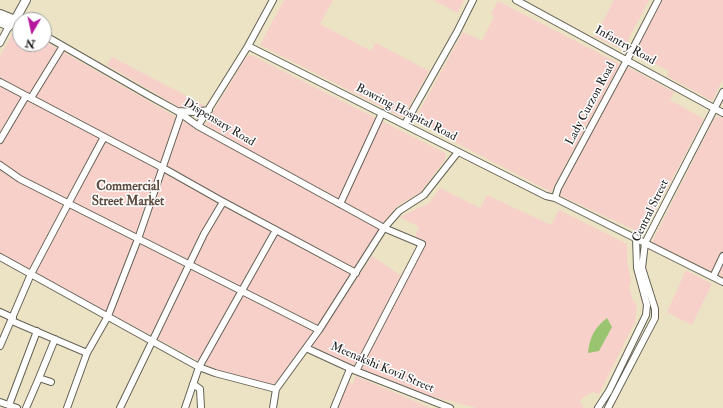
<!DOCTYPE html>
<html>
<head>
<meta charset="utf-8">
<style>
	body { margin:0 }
	#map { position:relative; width:723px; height:408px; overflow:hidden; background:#ebe3c3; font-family:"IM FELL Double Pica",serif }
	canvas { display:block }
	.north { position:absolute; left:12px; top:12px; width:40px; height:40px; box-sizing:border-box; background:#fff; border:1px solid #a4a4a4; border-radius:50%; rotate:189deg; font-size:11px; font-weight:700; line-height:16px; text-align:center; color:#1c1c1c }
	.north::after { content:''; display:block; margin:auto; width:14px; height:18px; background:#b5179e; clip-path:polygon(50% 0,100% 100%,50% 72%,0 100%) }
</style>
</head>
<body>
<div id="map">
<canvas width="723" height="408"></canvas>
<div class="north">N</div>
</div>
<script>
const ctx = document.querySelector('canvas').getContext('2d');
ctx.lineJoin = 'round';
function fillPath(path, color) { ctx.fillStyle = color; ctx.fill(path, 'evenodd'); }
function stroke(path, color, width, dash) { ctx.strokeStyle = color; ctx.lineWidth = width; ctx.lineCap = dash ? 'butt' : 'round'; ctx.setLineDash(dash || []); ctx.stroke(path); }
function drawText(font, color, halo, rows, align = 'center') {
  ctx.font = font + ' "IM FELL Double Pica",serif'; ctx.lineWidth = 3; ctx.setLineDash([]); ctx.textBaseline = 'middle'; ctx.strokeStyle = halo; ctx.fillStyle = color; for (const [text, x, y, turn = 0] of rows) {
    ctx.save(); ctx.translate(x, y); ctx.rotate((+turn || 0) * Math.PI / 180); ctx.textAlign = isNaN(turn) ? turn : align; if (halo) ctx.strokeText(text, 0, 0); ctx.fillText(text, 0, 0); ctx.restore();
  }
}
const built = new Path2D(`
	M 284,0 L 333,0 L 320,24 L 371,51 L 376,43 L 429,71 L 403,118 L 260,45 Z
	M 433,0 L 464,0 L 458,13 Z
	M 614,0 L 649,0 L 623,50 L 595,37 Z
	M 662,0 L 723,0 L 723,79 L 712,101 L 667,76 L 669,71 L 634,53 Z
	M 498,1 L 620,64 L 551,192 L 414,121 L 463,32 L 482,41 L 494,16 L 491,14 Z
	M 16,27 L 20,28 L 20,44 L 44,44 L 44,41 L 176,117 L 380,229 L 319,328 L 273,387 L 218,371 L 0,255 L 0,56 Z
	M 251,55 L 445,153 L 446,158 L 421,192 L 397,206 L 382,224 L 205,125 L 246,57 Z
	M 112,57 L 206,106 L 192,109 L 182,109 L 107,65 Z
	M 626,66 L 674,92 L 670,100 L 704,119 L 643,234 L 559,195 Z
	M 718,116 L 723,118 L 723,277 L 652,242 L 714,119 Z
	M 440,188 L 480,208 L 487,195 L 551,225 L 559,210 L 627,244 L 627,261 L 631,281 L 629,287 L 633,300 L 637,305 L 635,322 L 599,394 L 593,392 L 582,398 L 580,401 L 584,408 L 477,408 L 430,396 L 360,369 L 424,244 L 414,239 L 419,227 L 400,217 L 429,203 Z
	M 372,256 L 403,277 L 356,367 L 312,346 Z
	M 686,270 L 712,284 L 692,325 L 667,312 Z
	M 356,376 L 430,408 L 335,408 L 346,381 L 353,384 Z`);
const green = new Path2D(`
	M 607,318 L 612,327 L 599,351 L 588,353 C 589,338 595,327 607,318 Z`);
const minor = new Path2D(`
	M 516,0 L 723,113
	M 44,35 L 148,95 L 177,111 L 198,126 L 384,228 L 422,244 L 356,371
	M 0,43 L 9,26
	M 248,46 L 546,196 L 555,198 L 723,282
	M 0,82 L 165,169 L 220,200 L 356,273
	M 31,98 L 63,46
	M 177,111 L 193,112 L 209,110
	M 405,124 L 457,32 L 473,0
	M 198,126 L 248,46 L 273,0
	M 0,140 L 26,96
	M 0,165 L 20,179 L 319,330
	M 555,198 L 558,188 L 627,60 L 658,0
	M 340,204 L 382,113
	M 0,257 L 199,367 L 215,373 L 276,389
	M 713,277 L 723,256
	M 0,312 L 13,318
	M 12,321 L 87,353
	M 0,346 L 31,274 L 68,204 L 104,137
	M 306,348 L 356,371 L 450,408
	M 39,378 L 55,339
	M 193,384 L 200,389 L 201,408
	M 0,402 L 17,408
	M 9,405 L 37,331
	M 26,408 L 39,378 L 51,382
	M 67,408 L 87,353 L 108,316 L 138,239 L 181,114
	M 120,408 L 204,234 L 223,202
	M 185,408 L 199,367 L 276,230
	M 273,408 L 276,389 L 319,330 L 384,228 L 399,211 L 424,195 L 458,152
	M 334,408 L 350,369
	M 598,408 L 609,391 L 646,315 L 647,305 L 637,268 L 636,238
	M 608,408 L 655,318 L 655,309 L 642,268 L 645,243 L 723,92`);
const major = new Path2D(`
	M 0,14 L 15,20
	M 0,22 L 9,26
	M 9,26 L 15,20 L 26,0`);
const streetNames = [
	["Infantry Road",625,46,29],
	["Lady Curzon Road",591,104,-62],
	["Bowring Hospital Road",406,113,27],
	["Dispensary Road",219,123,31],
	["Central Street",651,211,-64],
	["Meenakshi Kovil Street",382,368,23]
];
const neighbourhoodNames = [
	["Commercial",128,187],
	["Street Market",128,202]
];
fillPath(built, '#f7d0ca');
fillPath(green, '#9bc470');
stroke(minor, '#646256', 8);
stroke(major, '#646256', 10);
stroke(minor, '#fff', 6);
stroke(major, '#fff', 8);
drawText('12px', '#1c1c1c', '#fff', streetNames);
drawText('bold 13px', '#5e4b3e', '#fff', neighbourhoodNames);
</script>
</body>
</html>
